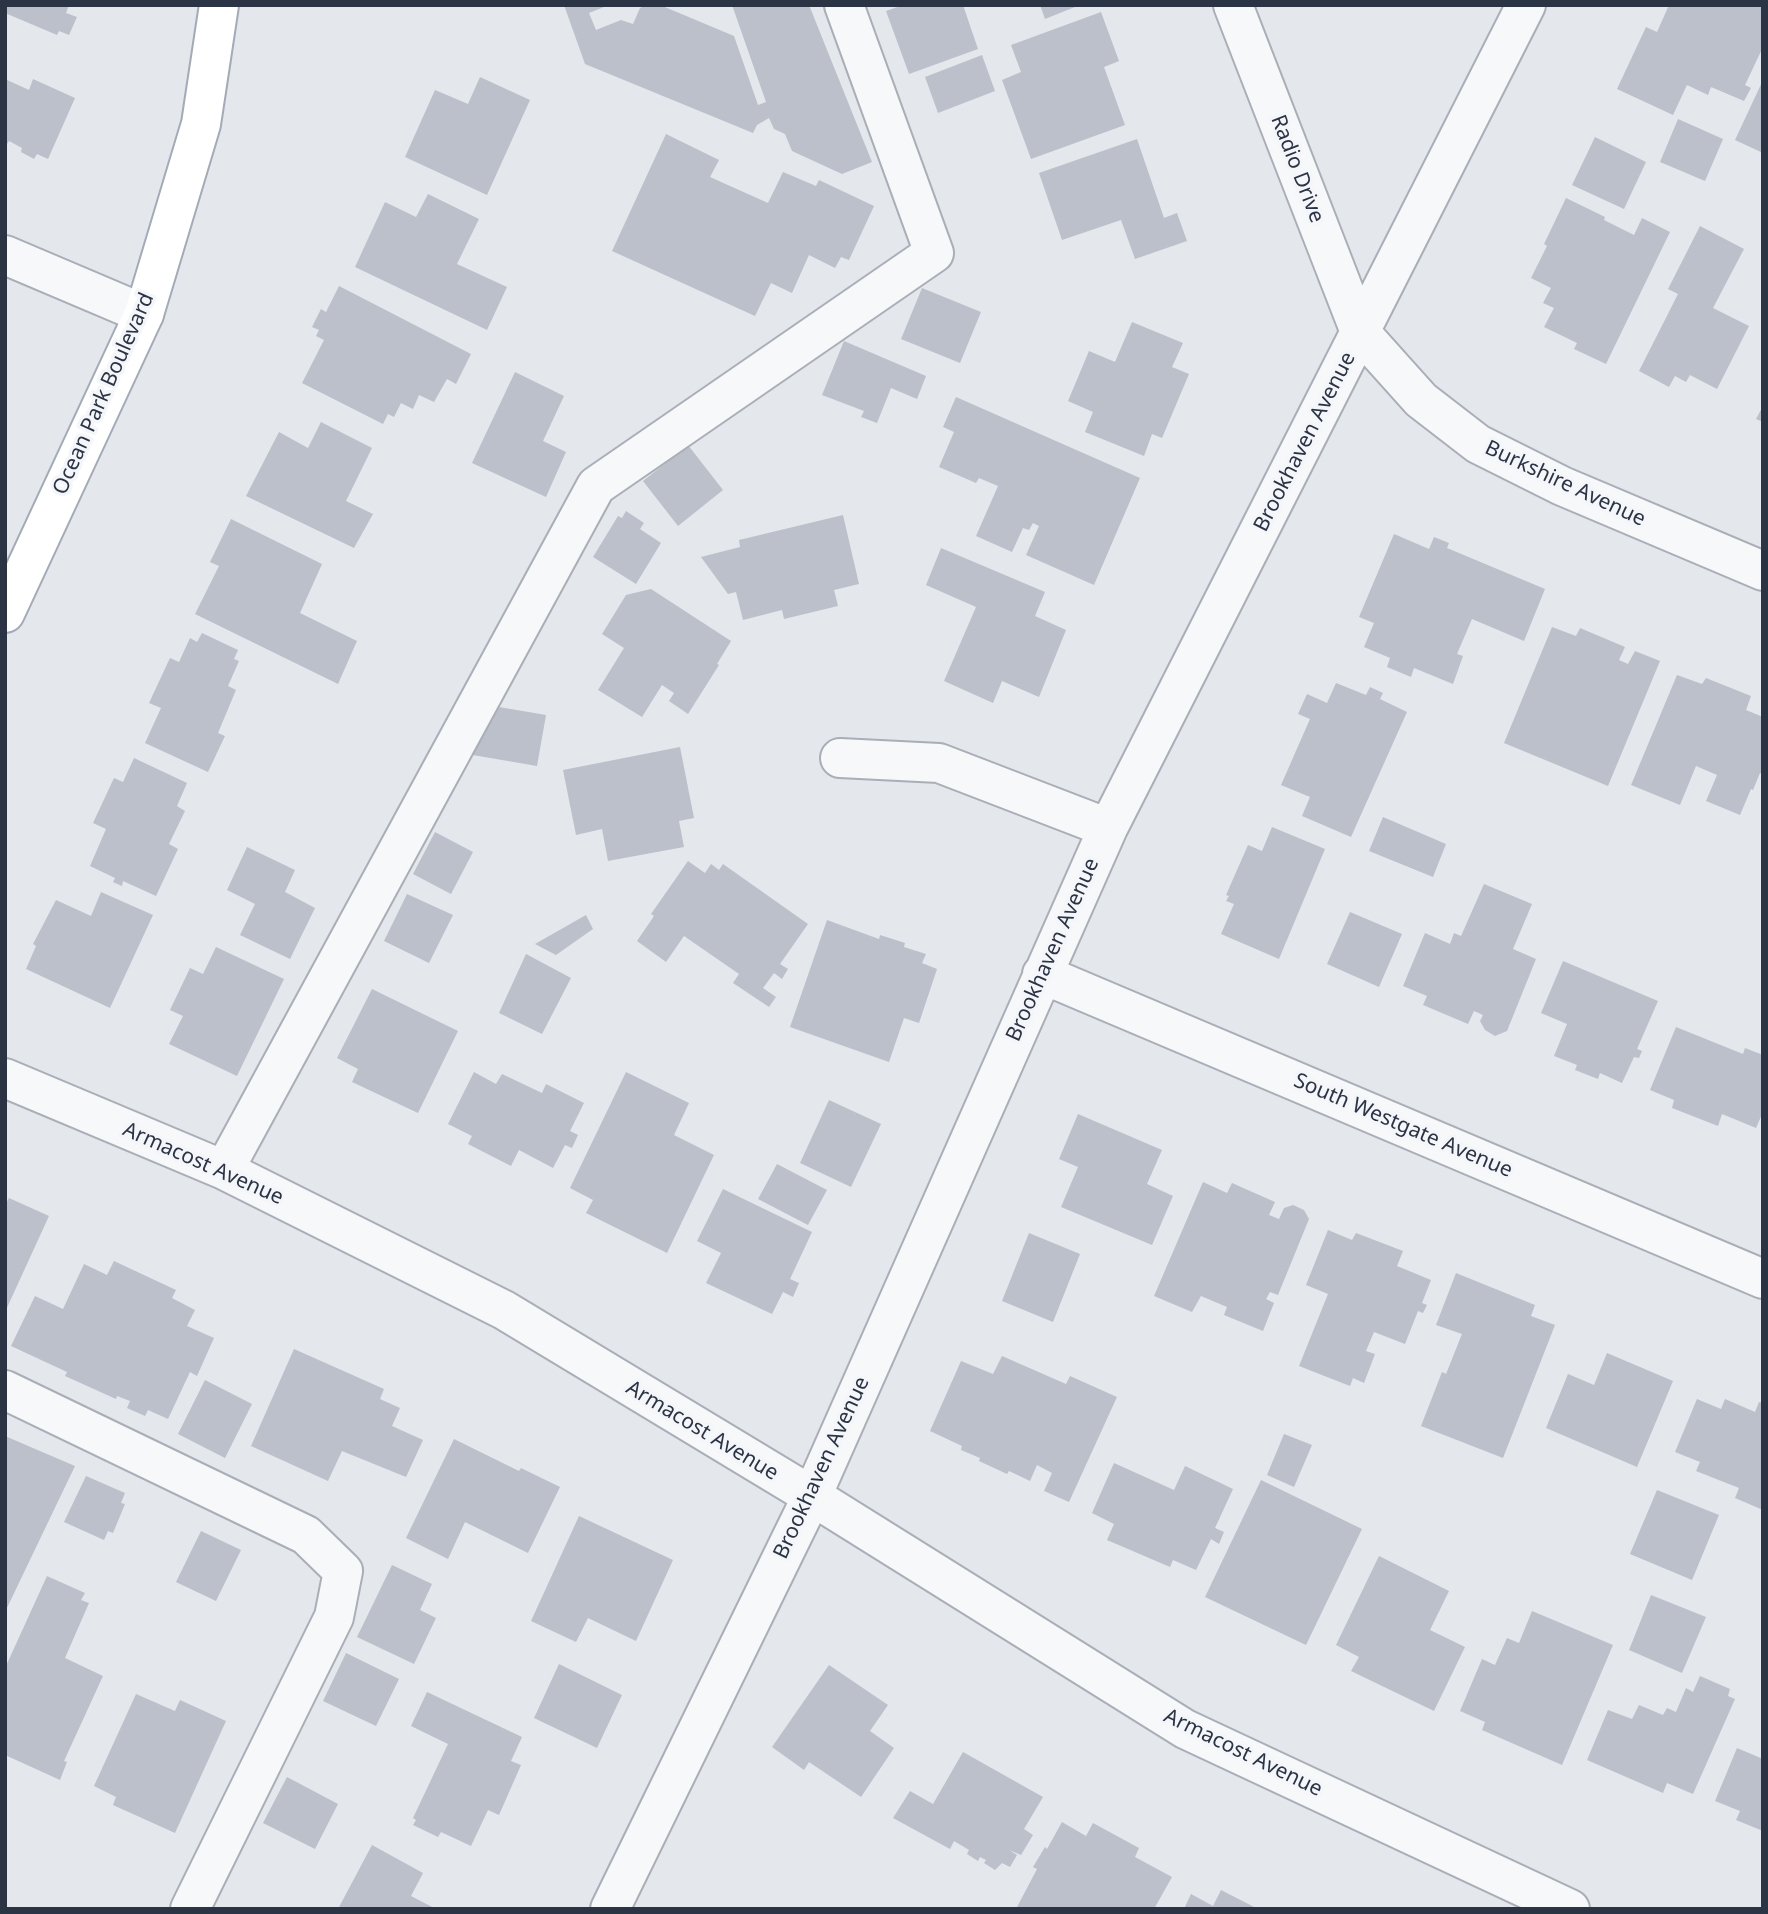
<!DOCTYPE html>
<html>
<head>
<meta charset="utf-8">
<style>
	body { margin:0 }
	#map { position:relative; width:1768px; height:1914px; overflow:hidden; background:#e4e7ec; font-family:"Noto Sans",sans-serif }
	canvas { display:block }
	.frame { position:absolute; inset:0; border:7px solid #2b3445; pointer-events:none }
</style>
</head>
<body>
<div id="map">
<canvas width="1768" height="1914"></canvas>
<div class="frame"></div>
</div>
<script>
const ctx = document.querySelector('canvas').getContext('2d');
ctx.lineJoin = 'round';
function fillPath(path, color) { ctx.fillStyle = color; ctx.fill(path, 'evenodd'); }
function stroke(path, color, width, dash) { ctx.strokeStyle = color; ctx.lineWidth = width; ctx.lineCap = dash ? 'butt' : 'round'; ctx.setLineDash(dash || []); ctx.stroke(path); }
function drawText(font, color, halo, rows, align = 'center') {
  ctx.font = font + ' "Noto Sans",sans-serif'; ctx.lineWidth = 7; ctx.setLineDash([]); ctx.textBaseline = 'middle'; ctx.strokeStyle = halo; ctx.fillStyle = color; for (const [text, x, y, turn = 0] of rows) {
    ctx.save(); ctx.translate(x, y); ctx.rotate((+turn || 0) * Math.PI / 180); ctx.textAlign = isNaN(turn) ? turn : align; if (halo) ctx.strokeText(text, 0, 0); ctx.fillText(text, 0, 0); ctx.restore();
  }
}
const building = new Path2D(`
	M 5,5 L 69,5 L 66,13 L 77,17 L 69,35 L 59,31 L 57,35 L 5,13 Z
	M 564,5 L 609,5 L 589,13 L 596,30 L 621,20 L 633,24 L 640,8 L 646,5 L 660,5 L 734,36 L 758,105 L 766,102 L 732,5 L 809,5 L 872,162 L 842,174 L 792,151 L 785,134 L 774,129 L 769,118 L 757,125 L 753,133 L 585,64 Z
	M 903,5 L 963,5 L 978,49 L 909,74 L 886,11 Z
	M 1040,5 L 1080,5 L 1045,19 Z
	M 1669,5 L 1763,5 L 1763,47 L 1745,85 L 1751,88 L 1744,101 L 1711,87 L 1708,95 L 1687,85 L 1673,115 L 1617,89 L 1646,27 L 1657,32 Z
	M 1101,12 L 1119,61 L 1104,67 L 1125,125 L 1031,159 L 1002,80 L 1021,72 L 1011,45 Z
	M 982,55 L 995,91 L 938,113 L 925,77 Z
	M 480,77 L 530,100 L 487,195 L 405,157 L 435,90 L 468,104 Z
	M 5,79 L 29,90 L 33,79 L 75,98 L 48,159 L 37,154 L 34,159 L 21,152 L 22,148 L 9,141 L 5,147 Z
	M 1763,80 L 1763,153 L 1735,140 Z
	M 1678,119 L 1723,139 L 1705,181 L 1660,162 Z
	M 666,134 L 719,160 L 710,177 L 768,203 L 783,172 L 816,186 L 819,180 L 874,206 L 849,260 L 841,257 L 835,268 L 809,255 L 792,293 L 771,283 L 755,316 L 612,251 Z
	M 1595,137 L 1646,162 L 1624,209 L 1572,185 Z
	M 1137,139 L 1164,218 L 1177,213 L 1187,241 L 1135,259 L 1121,220 L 1062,240 L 1039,173 Z
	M 428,194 L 479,219 L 457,264 L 507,287 L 487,330 L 355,267 L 385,202 L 416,217 Z
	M 1566,198 L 1605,217 L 1604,220 L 1634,235 L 1642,218 L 1670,232 L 1606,364 L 1574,349 L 1577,343 L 1544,327 L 1554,308 L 1543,303 L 1551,288 L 1531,278 L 1547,246 L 1544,244 Z
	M 1700,226 L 1744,249 L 1713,308 L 1749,326 L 1717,389 L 1690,375 L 1686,382 L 1675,376 L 1669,387 L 1639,371 L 1678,294 L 1668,289 Z
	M 339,286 L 471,354 L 456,384 L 447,379 L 434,402 L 419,395 L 413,409 L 401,403 L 394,417 L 388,414 L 383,424 L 302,383 L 324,340 L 316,336 L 319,330 L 312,327 L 321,309 L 326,312 Z
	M 922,288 L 981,312 L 960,363 L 901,339 Z
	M 1132,322 L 1183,343 L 1172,367 L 1189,374 L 1162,438 L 1152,434 L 1144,456 L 1085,432 L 1093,412 L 1068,401 L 1089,351 L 1115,362 Z
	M 844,341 L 926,376 L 917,399 L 891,388 L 877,423 L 861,417 L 864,411 L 822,395 Z
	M 515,372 L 564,396 L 543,441 L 566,452 L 546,497 L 472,463 Z
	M 956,397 L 1140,478 L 1094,585 L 1026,555 L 1039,526 L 1033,523 L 1029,530 L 1023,528 L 1012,552 L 976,536 L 998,486 L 979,478 L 976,483 L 939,467 L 954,432 L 943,427 Z
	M 1763,406 L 1763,422 L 1756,419 Z
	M 321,422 L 372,448 L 346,501 L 373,514 L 354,548 L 246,496 L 279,432 L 308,448 Z
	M 688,445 L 723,490 L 678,526 L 643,481 Z
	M 626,511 L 644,523 L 640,529 L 661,543 L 636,584 L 593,557 L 618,516 L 622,518 Z
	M 843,515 L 859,584 L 834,590 L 838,606 L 784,619 L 782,610 L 743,620 L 736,592 L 728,594 L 701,557 L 740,547 L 739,540 Z
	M 231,519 L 322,564 L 300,613 L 357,641 L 338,684 L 195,614 L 219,566 L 210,562 Z
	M 1394,534 L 1429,549 L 1434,537 L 1449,543 L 1447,548 L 1545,589 L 1524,641 L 1472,619 L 1457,654 L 1463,656 L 1453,684 L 1414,668 L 1411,677 L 1387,667 L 1390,658 L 1364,647 L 1374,623 L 1359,617 Z
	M 941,548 L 1045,592 L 1035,616 L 1066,630 L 1039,697 L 1002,681 L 993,703 L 944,681 L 976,607 L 926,585 Z
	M 651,589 L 731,641 L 717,664 L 719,665 L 688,714 L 669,701 L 674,693 L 662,685 L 642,717 L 598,690 L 624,648 L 602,634 L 626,595 Z
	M 1552,627 L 1576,636 L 1580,628 L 1625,647 L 1619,660 L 1628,664 L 1635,651 L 1660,661 L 1608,786 L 1504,743 Z
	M 202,633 L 238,650 L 234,659 L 239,661 L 228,686 L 236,690 L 218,733 L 225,736 L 208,772 L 145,743 L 161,708 L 149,703 L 170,658 L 179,662 L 190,638 L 197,642 Z
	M 1677,675 L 1702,684 L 1706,678 L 1751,696 L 1746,710 L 1763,717 L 1763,774 L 1760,773 L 1753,790 L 1751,789 L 1740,815 L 1706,801 L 1717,775 L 1696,766 L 1680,805 L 1631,785 Z
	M 1336,683 L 1366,695 L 1370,687 L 1383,693 L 1380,699 L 1407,712 L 1351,837 L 1302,816 L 1310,797 L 1281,785 L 1310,719 L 1298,714 L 1307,694 L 1327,703 Z
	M 493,706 L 546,715 L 537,766 L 467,754 Z
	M 680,747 L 694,818 L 679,821 L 684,847 L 608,861 L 602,829 L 576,835 L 563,770 Z
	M 134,758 L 187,783 L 177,806 L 185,811 L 169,844 L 178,849 L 156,896 L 123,881 L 122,886 L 113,882 L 115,878 L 90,866 L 106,829 L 93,823 L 114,778 L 123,782 Z
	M 1383,817 L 1446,844 L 1433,877 L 1369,851 Z
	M 1272,827 L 1325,849 L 1279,959 L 1221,934 L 1234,904 L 1226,901 L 1229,896 L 1226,895 L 1248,845 L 1262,851 Z
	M 435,832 L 473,852 L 451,894 L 413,874 Z
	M 247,847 L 295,870 L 285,892 L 315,908 L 290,959 L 240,935 L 255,904 L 227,890 Z
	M 688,861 L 705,873 L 711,864 L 719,870 L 723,864 L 808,924 L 780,964 L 788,969 L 782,979 L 774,973 L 763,988 L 776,997 L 769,1007 L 733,983 L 739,974 L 684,936 L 666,962 L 637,941 L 654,916 L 651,914 Z
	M 1484,884 L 1532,904 L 1513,949 L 1536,959 L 1507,1031 L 1495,1036 L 1485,1030 L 1480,1021 L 1483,1015 L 1474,1011 L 1468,1024 L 1423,1005 L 1427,996 L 1403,986 L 1425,933 L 1450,944 L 1454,933 L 1461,936 Z
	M 101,892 L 153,915 L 110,1008 L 26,969 L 36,946 L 33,944 L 56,900 L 91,916 Z
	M 407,894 L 453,915 L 429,963 L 384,941 Z
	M 1350,912 L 1402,934 L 1379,987 L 1327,964 Z
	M 586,915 L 593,929 L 556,955 L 535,944 Z
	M 827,920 L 879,939 L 880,935 L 905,943 L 904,947 L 926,954 L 922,963 L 937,969 L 919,1023 L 904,1018 L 889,1062 L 790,1027 Z
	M 216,947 L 284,979 L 237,1076 L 169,1044 L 183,1016 L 170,1010 L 190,968 L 203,974 Z
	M 526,954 L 571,978 L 542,1034 L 499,1013 Z
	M 1563,961 L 1658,1001 L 1637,1049 L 1642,1051 L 1639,1058 L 1634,1057 L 1622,1083 L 1600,1073 L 1598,1079 L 1575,1070 L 1577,1065 L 1554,1056 L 1567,1024 L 1541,1013 Z
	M 372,989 L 458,1031 L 418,1113 L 352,1082 L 358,1069 L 337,1058 Z
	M 1676,1027 L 1743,1054 L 1745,1048 L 1763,1055 L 1763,1112 L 1756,1128 L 1722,1114 L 1718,1126 L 1672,1108 L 1674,1100 L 1650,1090 Z
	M 474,1072 L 496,1084 L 502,1074 L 542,1093 L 546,1084 L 584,1103 L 570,1131 L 578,1135 L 572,1148 L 565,1145 L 553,1168 L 519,1150 L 511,1166 L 468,1144 L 472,1136 L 448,1124 Z
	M 626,1072 L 689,1103 L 674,1135 L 714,1155 L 667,1253 L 586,1213 L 593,1200 L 570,1188 Z
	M 829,1100 L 881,1124 L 851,1187 L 800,1163 Z
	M 1078,1114 L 1162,1150 L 1147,1184 L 1173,1196 L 1152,1245 L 1061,1207 L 1078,1167 L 1059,1159 Z
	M 777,1164 L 827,1190 L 808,1225 L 758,1199 Z
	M 1203,1182 L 1227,1193 L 1232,1183 L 1275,1202 L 1269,1215 L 1279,1219 L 1284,1208 L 1293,1205 L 1304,1210 L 1309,1219 L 1278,1295 L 1270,1292 L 1266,1299 L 1274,1303 L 1263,1331 L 1224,1315 L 1227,1307 L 1201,1296 L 1192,1312 L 1154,1296 Z
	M 723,1189 L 812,1232 L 790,1279 L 799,1283 L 793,1297 L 783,1292 L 772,1314 L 706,1283 L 721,1253 L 697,1241 Z
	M 9,1198 L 49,1216 L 5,1312 L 5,1205 Z
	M 1328,1230 L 1352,1240 L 1356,1233 L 1403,1251 L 1397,1266 L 1431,1280 L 1422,1303 L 1427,1305 L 1423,1313 L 1418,1311 L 1405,1344 L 1374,1332 L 1366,1351 L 1375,1354 L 1364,1383 L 1353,1378 L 1350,1386 L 1299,1366 L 1328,1294 L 1306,1285 Z
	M 1029,1233 L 1080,1254 L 1053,1322 L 1002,1301 Z
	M 114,1261 L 176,1290 L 172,1298 L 195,1310 L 187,1326 L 214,1338 L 197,1376 L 190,1372 L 168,1419 L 148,1410 L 145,1416 L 127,1408 L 130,1401 L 117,1396 L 116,1399 L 65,1376 L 67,1372 L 11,1346 L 35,1296 L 63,1309 L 84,1264 L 107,1275 Z
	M 1456,1273 L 1535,1305 L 1531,1316 L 1555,1325 L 1503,1458 L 1421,1426 L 1442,1372 L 1446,1374 L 1462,1334 L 1436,1325 Z
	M 294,1349 L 384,1389 L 380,1399 L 400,1408 L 392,1426 L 423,1440 L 406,1477 L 342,1451 L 328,1481 L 251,1446 Z
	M 1607,1353 L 1673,1381 L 1637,1467 L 1546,1428 L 1568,1374 L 1594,1385 Z
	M 1002,1356 L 1066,1384 L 1070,1376 L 1117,1397 L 1069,1502 L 1044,1491 L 1052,1473 L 1037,1465 L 1030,1481 L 1009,1471 L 1007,1474 L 979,1461 L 980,1458 L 961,1450 L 962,1446 L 930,1431 L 961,1361 L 993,1374 Z
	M 205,1380 L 252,1404 L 225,1458 L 178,1434 Z
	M 1697,1399 L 1721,1409 L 1725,1399 L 1755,1412 L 1759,1402 L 1763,1403 L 1763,1510 L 1735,1498 L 1739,1488 L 1696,1471 L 1700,1462 L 1675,1452 Z
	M 1284,1434 L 1312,1445 L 1294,1487 L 1267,1475 Z
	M 5,1436 L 75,1466 L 5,1612 Z
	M 454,1439 L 519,1471 L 521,1468 L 560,1487 L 528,1553 L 465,1522 L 448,1559 L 406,1538 Z
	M 1114,1463 L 1174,1490 L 1185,1466 L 1233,1489 L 1215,1528 L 1224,1532 L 1219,1544 L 1211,1539 L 1196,1570 L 1173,1560 L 1170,1567 L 1107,1540 L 1114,1524 L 1092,1513 Z
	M 86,1476 L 125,1493 L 121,1503 L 125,1504 L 113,1533 L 108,1531 L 104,1540 L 64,1522 Z
	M 1261,1480 L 1362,1529 L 1306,1645 L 1205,1597 Z
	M 1657,1490 L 1719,1515 L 1692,1580 L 1630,1554 Z
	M 579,1516 L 673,1560 L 636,1641 L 588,1618 L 576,1642 L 531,1621 Z
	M 201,1531 L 241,1550 L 216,1601 L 176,1582 Z
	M 1379,1556 L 1449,1591 L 1430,1630 L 1465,1647 L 1434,1711 L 1351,1671 L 1359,1657 L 1336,1645 Z
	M 392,1565 L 432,1584 L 420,1610 L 436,1618 L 414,1664 L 357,1637 Z
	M 47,1576 L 85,1593 L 81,1600 L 89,1603 L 65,1658 L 103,1676 L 64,1761 L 67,1762 L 60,1780 L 5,1755 L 5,1668 Z
	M 1651,1595 L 1706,1617 L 1682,1673 L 1629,1650 Z
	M 1532,1611 L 1613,1645 L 1562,1765 L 1482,1730 L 1485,1722 L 1460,1711 L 1482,1659 L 1495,1665 L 1507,1638 L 1519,1643 Z
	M 346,1653 L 399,1679 L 376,1726 L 323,1701 Z
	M 559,1664 L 622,1695 L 597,1748 L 534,1718 Z
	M 829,1665 L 888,1705 L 870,1731 L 894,1748 L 861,1797 L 809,1762 L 804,1770 L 772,1747 Z
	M 1700,1676 L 1730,1689 L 1728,1696 L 1735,1699 L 1693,1794 L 1667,1783 L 1663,1793 L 1587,1760 L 1608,1710 L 1632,1719 L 1639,1705 L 1663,1715 L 1667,1708 L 1676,1712 L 1686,1688 L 1693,1692 Z
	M 427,1692 L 522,1737 L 511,1761 L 521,1765 L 499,1815 L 488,1810 L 471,1846 L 441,1832 L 438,1837 L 413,1825 L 416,1820 L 413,1818 L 448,1744 L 411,1726 Z
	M 136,1694 L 175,1711 L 180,1700 L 226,1721 L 175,1833 L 113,1805 L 116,1797 L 94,1786 Z
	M 1737,1748 L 1763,1759 L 1763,1831 L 1736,1820 L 1740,1811 L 1715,1801 Z
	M 963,1752 L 1043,1797 L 1024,1829 L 1033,1835 L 1021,1855 L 1009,1850 L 1017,1855 L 1010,1867 L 1002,1863 L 995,1870 L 984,1863 L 986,1860 L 980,1857 L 978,1861 L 967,1854 L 969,1850 L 954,1841 L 950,1849 L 893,1818 L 910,1791 L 933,1804 Z
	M 287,1777 L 338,1804 L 315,1849 L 263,1823 Z
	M 1062,1822 L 1086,1836 L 1093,1823 L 1139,1848 L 1135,1857 L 1172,1877 L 1154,1909 L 1016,1909 L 1037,1869 L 1033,1867 L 1045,1847 L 1047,1849 Z
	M 372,1845 L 423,1873 L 411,1896 L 436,1909 L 338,1909 Z
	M 1221,1890 L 1258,1909 L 1184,1909 L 1191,1894 L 1213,1906 Z`);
const minor = new Path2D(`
	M 1233,5 L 1360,332 L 1421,400 L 1478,444 L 1562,486 L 1763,571
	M 5,255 L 144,314
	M 840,758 L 939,763 L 1108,828
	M 1042,974 L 1763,1279
	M 5,1078 L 224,1170 L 504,1310 L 812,1496 L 1185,1729 L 1570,1909
	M 224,1170 L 596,486 L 934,253 L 844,5
	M 5,1390 L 306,1535 L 343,1571 L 334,1617 L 190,1909
	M 610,1909 L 812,1496 L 1108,828 L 1526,5`);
const major = new Path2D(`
	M 5,613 L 144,314 L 201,124 L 219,5`);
const streetNames = [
	["Radio Drive",1297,169,69],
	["Ocean Park Boulevard",104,394,-66],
	["Brookhaven Avenue",1305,442,-63],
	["Burkshire Avenue",1565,484,25],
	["Brookhaven Avenue",1053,950,-66],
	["South Westgate Avenue",1403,1126,23],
	["Armacost Avenue",203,1164,24],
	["Armacost Avenue",702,1431,31],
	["Brookhaven Avenue",822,1468,-65],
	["Armacost Avenue",1243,1753,26]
];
fillPath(building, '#bbc0ca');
stroke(minor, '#a9aeb7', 42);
stroke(major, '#a3abb8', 42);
stroke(minor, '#f7f8fa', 38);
stroke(major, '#fff', 38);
drawText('21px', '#2b3445', '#f4f6f9', streetNames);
</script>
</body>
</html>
